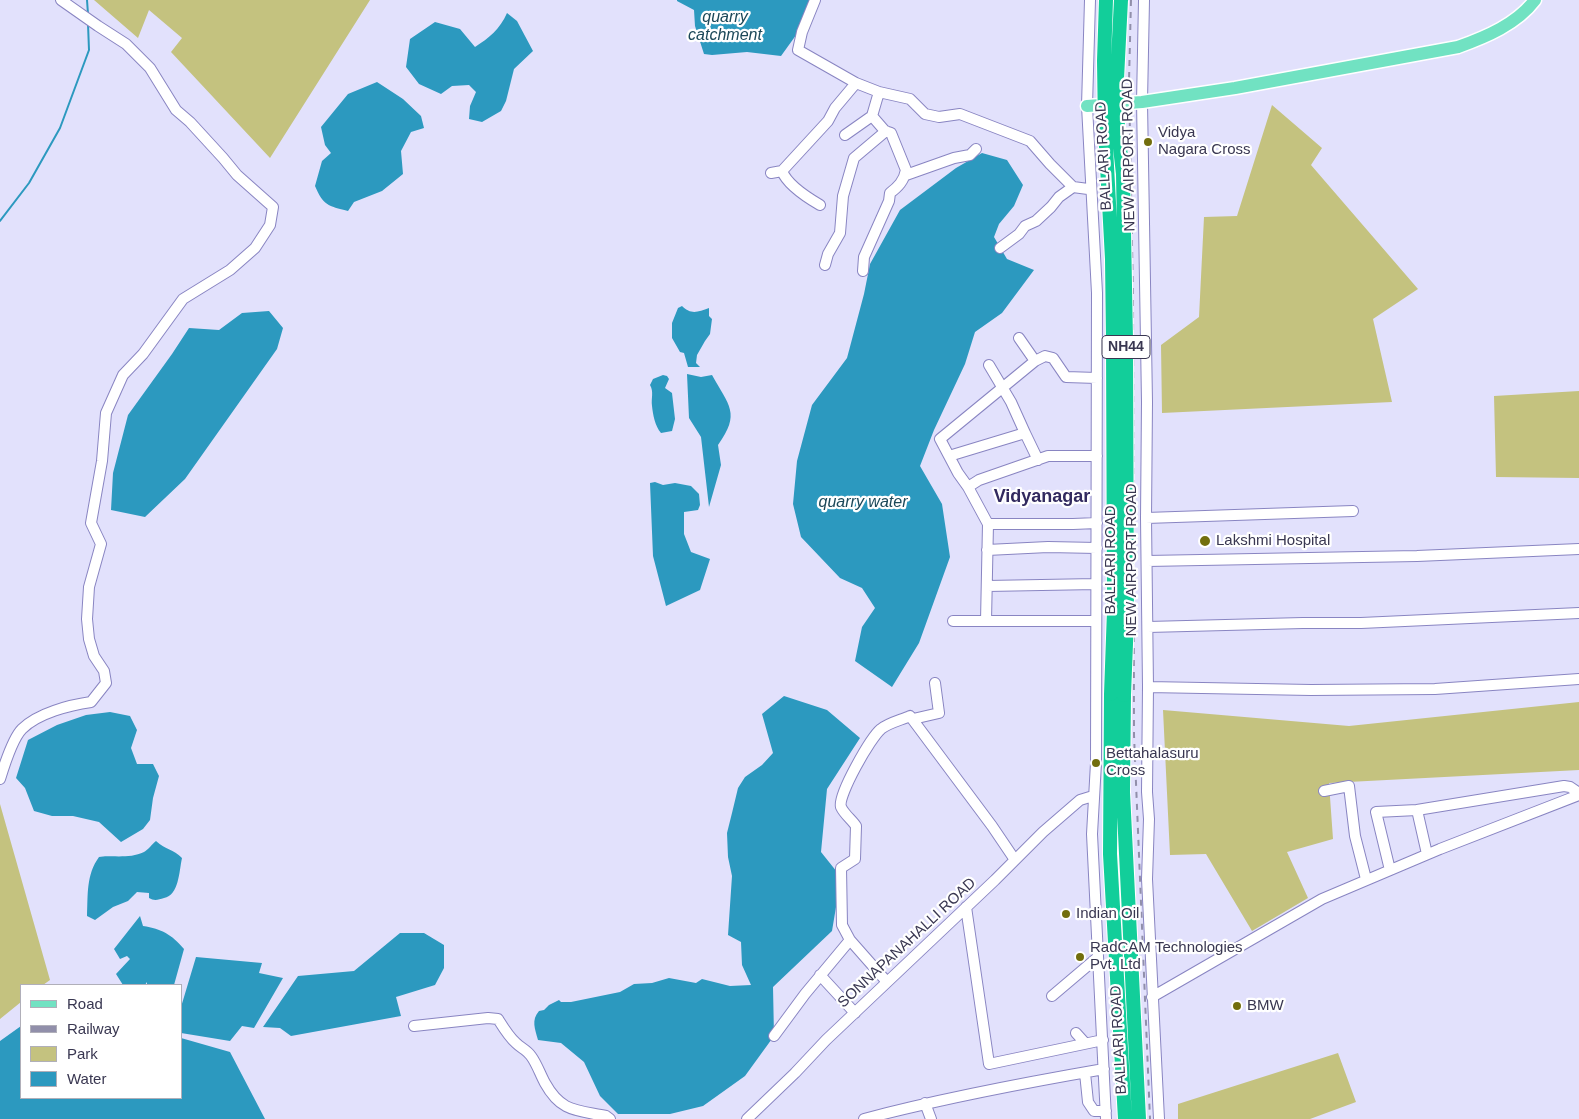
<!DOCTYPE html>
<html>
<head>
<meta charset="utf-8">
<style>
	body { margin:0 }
	#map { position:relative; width:1579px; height:1119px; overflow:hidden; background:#e2e1fc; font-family:Arial,sans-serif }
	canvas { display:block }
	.legend { position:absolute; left:20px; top:984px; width:162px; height:115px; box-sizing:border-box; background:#fff; border:1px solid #b0afb9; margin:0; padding:6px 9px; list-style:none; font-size:15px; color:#393751 }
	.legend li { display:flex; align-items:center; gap:10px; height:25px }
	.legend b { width:25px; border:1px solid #b0afb9 }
</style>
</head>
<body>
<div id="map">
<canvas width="1579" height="1119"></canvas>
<ul class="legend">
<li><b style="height:6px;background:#71e2c2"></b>Road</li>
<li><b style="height:6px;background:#918faa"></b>Railway</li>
<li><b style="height:14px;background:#c4c27f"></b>Park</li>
<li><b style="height:14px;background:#2c99bf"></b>Water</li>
</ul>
</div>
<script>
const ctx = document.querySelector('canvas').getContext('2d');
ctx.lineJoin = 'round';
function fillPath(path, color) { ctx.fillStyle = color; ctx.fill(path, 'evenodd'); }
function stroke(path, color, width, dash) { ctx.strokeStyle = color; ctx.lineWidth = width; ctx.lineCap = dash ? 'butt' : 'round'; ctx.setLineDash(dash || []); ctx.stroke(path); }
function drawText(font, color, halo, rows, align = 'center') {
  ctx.font = font + ' Arial,sans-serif'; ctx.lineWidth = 4.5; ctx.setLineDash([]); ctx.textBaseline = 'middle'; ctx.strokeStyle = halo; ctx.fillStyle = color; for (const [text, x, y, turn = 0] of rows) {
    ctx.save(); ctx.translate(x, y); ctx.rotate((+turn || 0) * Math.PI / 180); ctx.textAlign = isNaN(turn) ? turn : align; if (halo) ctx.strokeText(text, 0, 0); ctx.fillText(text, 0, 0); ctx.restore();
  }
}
const green = new Path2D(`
	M 94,0 L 370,0 L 270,158 L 171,52 L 182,38 L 149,10 L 138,38 Z
	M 1272,105 L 1322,148 L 1311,165 L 1418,289 L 1373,319 L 1392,402 L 1162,413 L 1161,345 L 1199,317 L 1204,217 L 1237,216 Z
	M 1579,391 L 1579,478 L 1496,477 L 1494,396 Z
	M 1579,702 L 1579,770 L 1329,783 L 1333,839 L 1287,852 L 1308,898 L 1252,931 L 1206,854 L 1170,855 L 1163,710 L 1349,726 Z
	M 0,804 L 50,980 L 43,985 L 21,985 L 21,1002 L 0,1019 Z
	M 1338,1053 L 1356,1102 L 1310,1119 L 1178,1119 L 1178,1104 Z`);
const water = new Path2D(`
	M 677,0 L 811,0 L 799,31 L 781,56 L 747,52 L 712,55 L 704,54 L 695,26 L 694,10 L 677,1 Z
	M 507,13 L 517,21 L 533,51 L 514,69 L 506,101 L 501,111 L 482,122 L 469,119 L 470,106 L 476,92 L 469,85 L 452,86 L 441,94 L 419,84 L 406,67 L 410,39 L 435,22 L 460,29 L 475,47 C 489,38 500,29 507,13 Z
	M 377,82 L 403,99 L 421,116 L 424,128 L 411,132 L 401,151 L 403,174 L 382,191 L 354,202 L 348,211 C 328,206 323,205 315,186 L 322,161 L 331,153 L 325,145 L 321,127 L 348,94 Z
	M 982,153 L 1007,160 L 1023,185 L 1014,206 L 999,224 L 994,237 L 1007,259 L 1034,270 L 1002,313 L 975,332 L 965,364 L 934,430 L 920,466 L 942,504 L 950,557 L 919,643 L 892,687 L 855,661 L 862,627 L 875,608 L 862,588 L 840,578 L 801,537 L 793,504 L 797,461 L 812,405 L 847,358 L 864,294 L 870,264 L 900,210 L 956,168 Z
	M 682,306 C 691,315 698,312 709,308 L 709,316 L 712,319 L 710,334 L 705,341 L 697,355 L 696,363 L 700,367 L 688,367 L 684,353 L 680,352 L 672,338 L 672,323 L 678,308 Z
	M 269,311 L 283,328 L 277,349 L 185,479 L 145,517 L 111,510 L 113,473 L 128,415 L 172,354 L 189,328 L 219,330 L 242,313 Z
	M 687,374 L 701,377 L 712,375 C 729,406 741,413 718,445 L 721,465 L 709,507 L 701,437 L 689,418 Z
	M 663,375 L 667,376 L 669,379 L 665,388 L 672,393 L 675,419 L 672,431 L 661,433 C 655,426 653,415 652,406 C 651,398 654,392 650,385 L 653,379 Z
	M 655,482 L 663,485 L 675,483 L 691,486 L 699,494 L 700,505 L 698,510 L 684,512 L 684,534 L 691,552 L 710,559 L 700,590 L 666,606 L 653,556 L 650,483 Z
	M 784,696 L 827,710 L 860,738 L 827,789 L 821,852 L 841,877 L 832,931 L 773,987 L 774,1036 L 745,1076 L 703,1106 L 670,1114 L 618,1114 L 600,1096 L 584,1062 L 561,1043 L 538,1040 C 535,1029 531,1020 539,1011 L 544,1010 L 549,1005 L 559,1000 L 561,1002 L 571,1002 L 620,992 L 634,984 L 652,983 L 669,978 L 696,983 L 702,979 L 730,986 L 751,985 L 742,965 L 741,942 L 728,935 L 732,876 L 728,857 L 727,833 L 732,813 L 738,788 L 745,777 L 762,765 L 773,753 L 762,714 Z
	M 110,712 L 130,716 L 137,730 L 131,748 L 137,764 L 153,764 L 159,776 L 153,798 L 150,820 L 143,829 L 121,842 L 99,822 L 73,816 L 52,816 L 34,811 L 25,788 L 16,778 L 28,740 L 57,725 L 86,715 Z
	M 156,841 C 166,850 173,849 182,858 C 179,872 179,895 164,898 C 158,900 154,901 149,898 L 149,893 L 137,892 L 128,901 L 113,907 L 95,920 L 87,916 C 88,895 86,875 99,857 C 114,855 130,859 144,852 C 148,850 152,844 156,841 Z
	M 140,916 L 143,926 C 162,929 171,934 184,949 L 174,985 L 147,985 L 147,982 L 145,985 L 123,985 L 116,974 L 130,959 L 127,956 L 120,959 L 114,949 Z
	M 400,933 L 424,933 L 444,945 L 444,968 L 435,985 L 396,997 L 401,1016 L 291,1036 L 280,1028 L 263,1027 L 298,976 L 354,971 Z
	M 196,957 L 262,963 L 259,973 L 283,978 L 254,1028 L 242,1026 L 230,1041 L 181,1033 L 181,1007 Z
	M 21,1026 L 21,1098 L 181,1098 L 181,1038 L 230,1052 L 265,1119 L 0,1119 L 0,1041 Z`);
const stream = new Path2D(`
	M 87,0 L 88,14
	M 0,221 L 29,183 L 60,128 L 89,50 L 88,24`);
const minor = new Path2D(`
	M 815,0 L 802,32 L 798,50 L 856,83 L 879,92 L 910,99 L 925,114 L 939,117 L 960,114 L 1030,141 L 1050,164 L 1073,187 L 1088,189
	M 1090,0 L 1087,106 L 1097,293 L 1096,763 L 1092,834 L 1106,1119
	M 1144,0 L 1142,102 L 1147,402 L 1146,518 L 1148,687 L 1147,792 L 1149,819 L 1147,879 L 1159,1119
	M 845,135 L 872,116
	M 782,171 C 787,184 808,198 820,205
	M 771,173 L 782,171 L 828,121 L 835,108 L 856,83
	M 906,175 L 954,158 L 970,155 L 976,149
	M 1000,248 L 1019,234 L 1025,226 L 1036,221 L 1051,207 L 1059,197 L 1073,187
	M 825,265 L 828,254 L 840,233 L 843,196 L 854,158 L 886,131
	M 863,271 L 864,257 L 889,201 L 890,193 C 898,187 904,181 906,170 L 891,133 L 885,131 L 872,116 L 879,92
	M 1019,338 L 1035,361
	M 989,365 L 1011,402 L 1025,433
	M 949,456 L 1025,433 L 1038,460
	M 968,487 L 958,473 L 940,439 L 1035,361 L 1045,356 L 1053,358 L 1066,377 L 1097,378
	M 1146,518 L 1353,511
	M 988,524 L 1073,524 L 1097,523
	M 987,550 L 1048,547 L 1097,548
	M 1147,561 L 1417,556 L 1579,549
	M 987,586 L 1096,584
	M 953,621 L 986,621
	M 1096,621 L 986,621 L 988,524 L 968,487 L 979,480 L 1048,456 L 1097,456
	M 1148,627 L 1303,623 L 1361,623 L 1579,613
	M 1148,687 L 1311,690 L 1435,689 L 1579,679
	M 913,719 L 939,713 L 935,683
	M 0,779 C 4,766 13,738 22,729 C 38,713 70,705 91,702 L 106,683 L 104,671 L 94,656 L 89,639 L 87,619 L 89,587 L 101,544 L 91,523 L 102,461 L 106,413 L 123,375 L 143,354 L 183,299 L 230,270 L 255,248 L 270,225 L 273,207 L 237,175 L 223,158 L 190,122 L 176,110 L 150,68 L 126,44 L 98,26 L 61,0
	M 1324,791 L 1349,786 L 1355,836 L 1366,879
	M 1417,810 L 1564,786 L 1570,787 L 1579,793
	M 1390,870 L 1376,812 L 1417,810 L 1427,854
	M 966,907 L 989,1064 L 1103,1040
	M 850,940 L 842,925 L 841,868 L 855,859 L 856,826 C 852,820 844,814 841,807 C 837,796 871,737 881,729 C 888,723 901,720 910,716 L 992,826 L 1015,860
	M 820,975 L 855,1013
	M 1052,996 L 1098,957
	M 1152,997 L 1322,899 L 1440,849 L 1579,795
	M 414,1026 L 488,1018 L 498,1019 C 503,1027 509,1037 516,1043 C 521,1048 527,1050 531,1056 C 537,1064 540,1074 545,1083 C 561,1112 576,1110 606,1116 L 610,1119
	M 1076,1033 L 1085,1043
	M 774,1036 L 805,994 L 850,940 L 887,982
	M 1085,1073 L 1088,1102 L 1094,1111 L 1106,1111
	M 925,1103 L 931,1119
	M 747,1119 L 795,1073 L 826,1040 L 995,880 L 1043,832 L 1080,800 L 1093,796
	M 864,1119 C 943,1098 1023,1083 1104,1069`);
const major = new Path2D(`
	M 1087,106 L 1142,102 L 1235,88 L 1458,47 C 1486,37 1517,24 1535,0`);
const highway = new Path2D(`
	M 1111,694 L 1110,854 L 1125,1119
	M 1124,695 L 1123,792 L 1139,1119`);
const rail = new Path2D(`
	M 1131,0 L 1129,81 L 1133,298 L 1134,735 L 1150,1119`);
const highwayBridge = new Path2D(`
	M 1106,0 L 1104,61 L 1105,129 L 1112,259 L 1113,342 L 1114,610 L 1111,694
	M 1121,0 L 1117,79 L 1118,130 L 1123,174 L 1126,341 L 1127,618 L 1124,695`);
const markers = [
	[1148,142,5,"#726e0d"],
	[1205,541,6,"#726e0d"],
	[1096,763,5,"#726e0d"],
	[1066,914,5,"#726e0d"],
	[1080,957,5,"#726e0d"],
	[1237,1006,5,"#726e0d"]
];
const shields = [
	[1126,347,48]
];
const shieldNames = [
	["NH44",1126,347]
];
const poiNames = [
	["Vidya",1158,133],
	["Nagara Cross",1158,150],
	["Lakshmi Hospital",1216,541],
	["Bettahalasuru",1106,754],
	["Cross",1106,771],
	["Indian Oil",1076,914],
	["RadCAM Technologies",1090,948],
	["Pvt. Ltd",1090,965],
	["BMW",1247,1006]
];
const streetNames = [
	["NEW AIRPORT ROAD",1129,155,-91],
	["BALLARI ROAD",1104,156,-93],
	["BALLARI ROAD",1111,560,-90],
	["NEW AIRPORT ROAD",1132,560,-90],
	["SONNAPANAHALLI ROAD",907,943,-43],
	["BALLARI ROAD",1119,1040,-93]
];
const waterNames = [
	["quarry",725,18],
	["catchment",725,36],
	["quarry water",863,503]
];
const quarterNames = [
	["Vidyanagar",1042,497]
];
fillPath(green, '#c4c27f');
fillPath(water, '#2c99bf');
stroke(stream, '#2c99bf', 2);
stroke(minor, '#8985c2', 12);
stroke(major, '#fff', 15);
stroke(highway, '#fff', 16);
stroke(minor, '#fff', 10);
stroke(major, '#71e2c2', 12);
stroke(highway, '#12ce9a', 14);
stroke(rail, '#918faa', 2, [6, 6]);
stroke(highwayBridge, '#fff', 16, []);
stroke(highwayBridge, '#12ce9a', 14);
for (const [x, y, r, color] of markers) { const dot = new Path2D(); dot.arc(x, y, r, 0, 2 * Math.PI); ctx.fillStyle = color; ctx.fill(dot); stroke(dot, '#fff', 2); }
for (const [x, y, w] of shields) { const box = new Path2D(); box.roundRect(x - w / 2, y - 11.5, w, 23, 4); ctx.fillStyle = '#fff'; ctx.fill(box); stroke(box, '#393751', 1); }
drawText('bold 14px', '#393751', null, shieldNames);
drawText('15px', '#393751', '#fff', poiNames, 'left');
drawText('15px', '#393751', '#fff', streetNames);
drawText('italic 16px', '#1c4859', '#fff', waterNames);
drawText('bold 18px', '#322a5f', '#fff', quarterNames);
</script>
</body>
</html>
